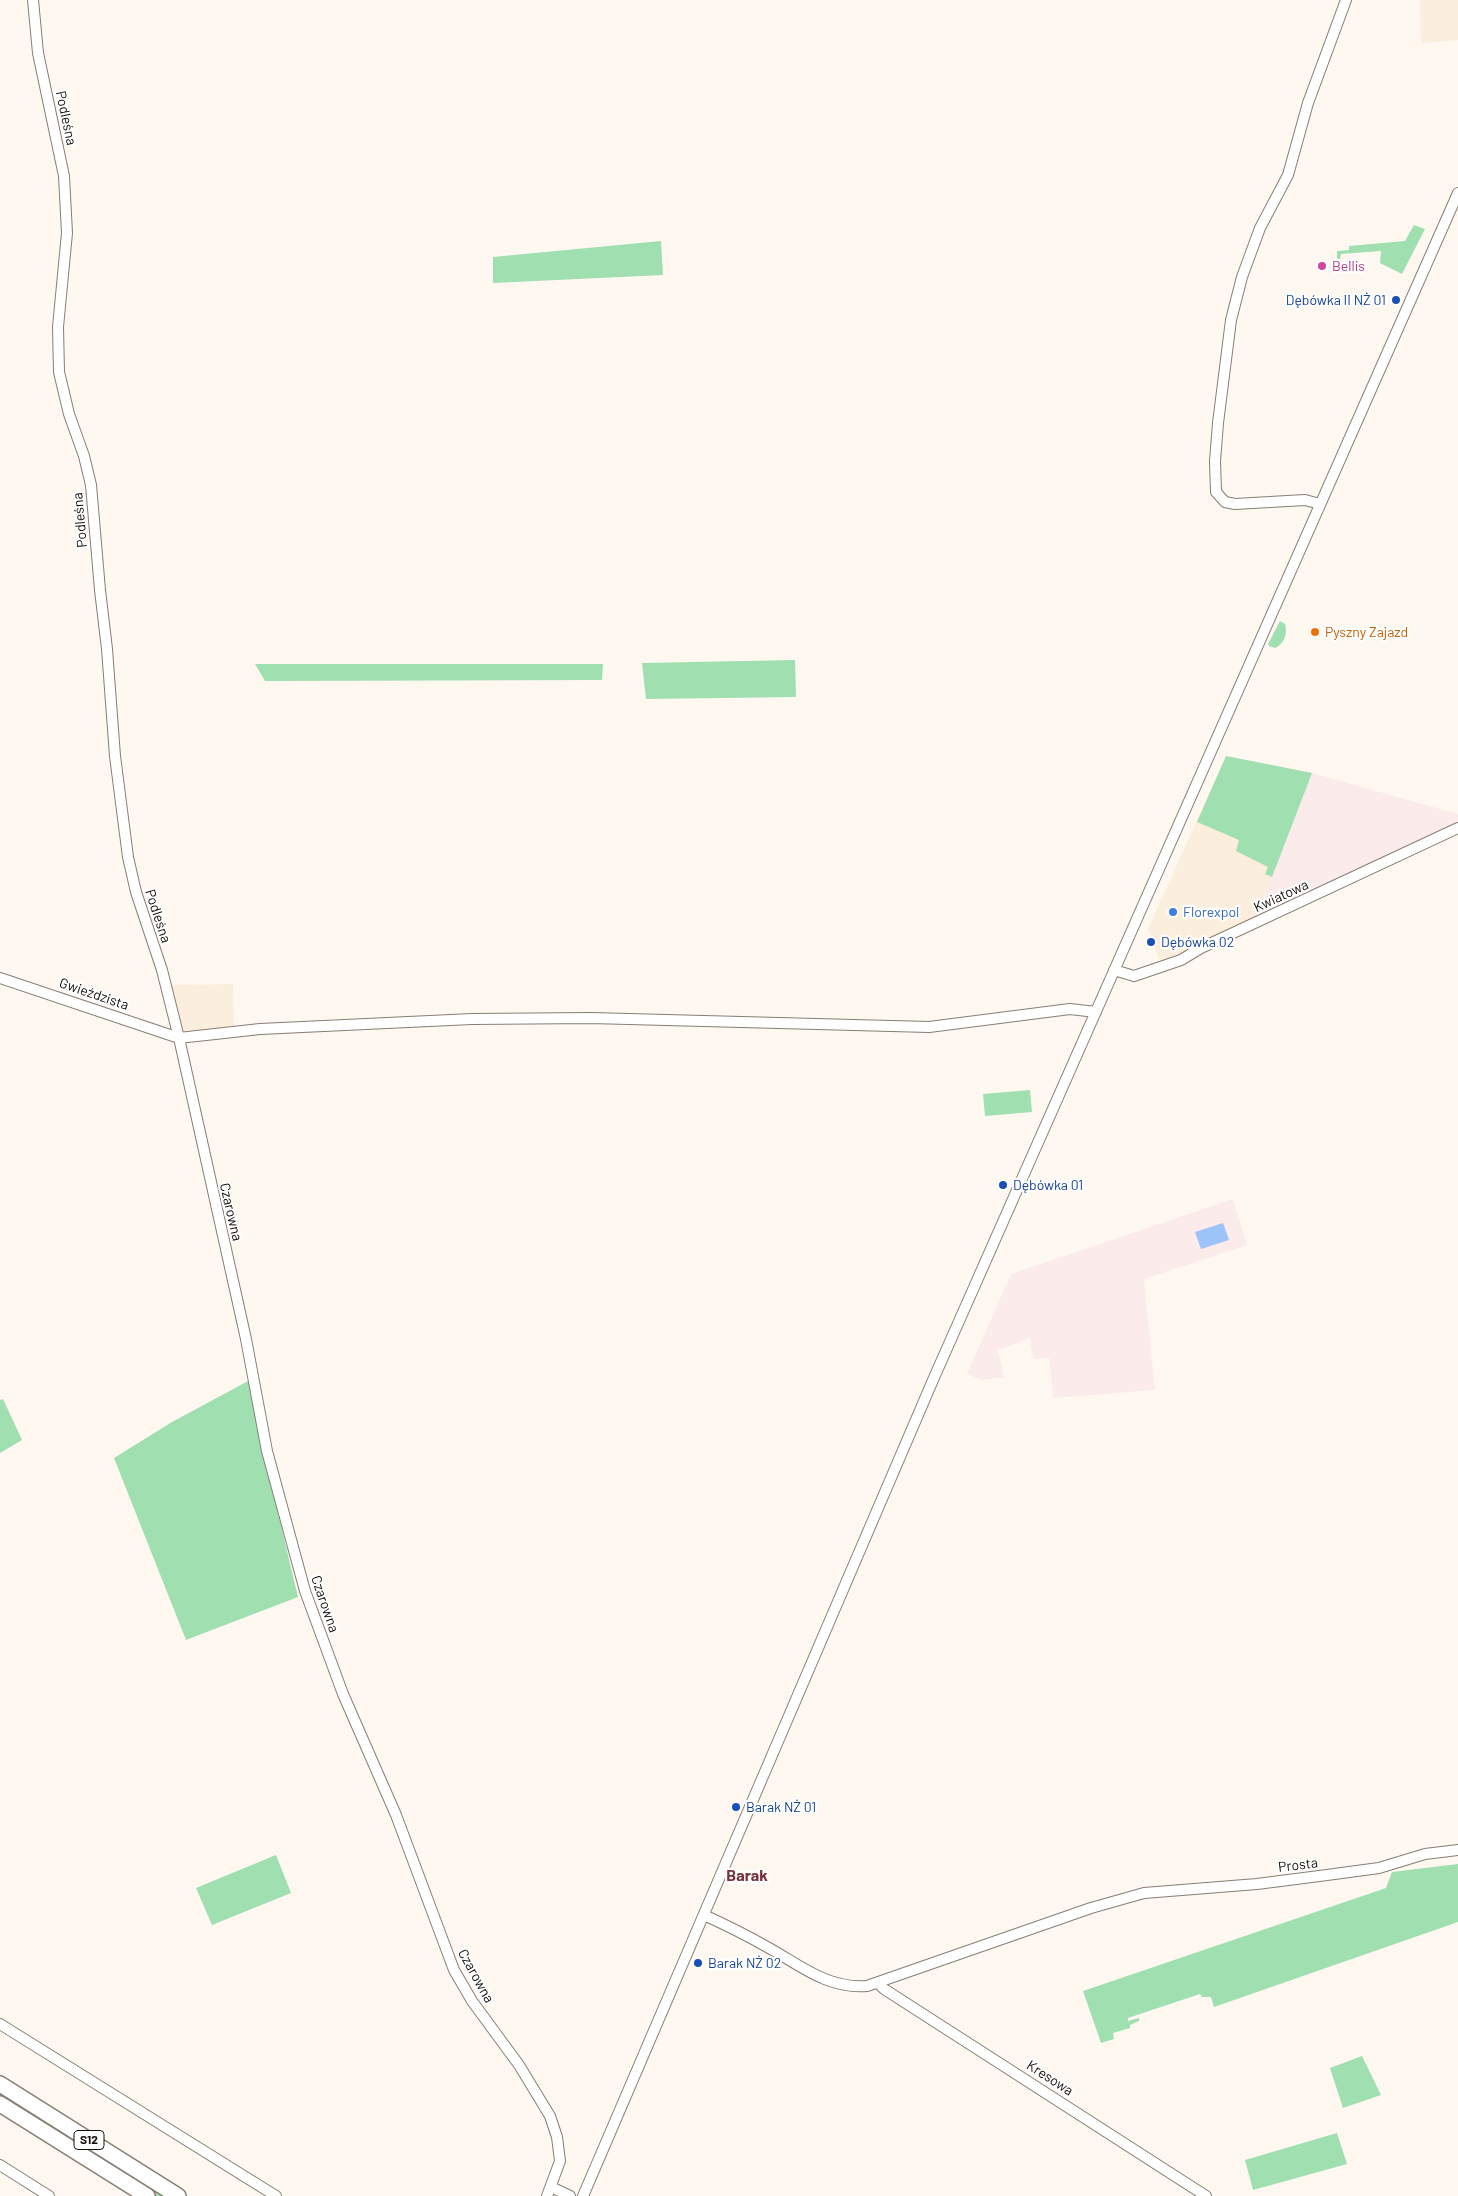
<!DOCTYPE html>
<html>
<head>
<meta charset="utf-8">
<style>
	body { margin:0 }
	canvas { display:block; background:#fef8f1 }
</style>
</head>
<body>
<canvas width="1458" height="2196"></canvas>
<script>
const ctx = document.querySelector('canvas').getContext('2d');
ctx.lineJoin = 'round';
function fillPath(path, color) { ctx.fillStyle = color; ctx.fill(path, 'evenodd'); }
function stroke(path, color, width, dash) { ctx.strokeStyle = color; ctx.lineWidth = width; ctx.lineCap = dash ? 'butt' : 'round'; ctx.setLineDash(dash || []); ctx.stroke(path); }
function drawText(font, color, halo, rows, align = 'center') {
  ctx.font = font + ' Barlow,sans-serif'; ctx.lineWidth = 4.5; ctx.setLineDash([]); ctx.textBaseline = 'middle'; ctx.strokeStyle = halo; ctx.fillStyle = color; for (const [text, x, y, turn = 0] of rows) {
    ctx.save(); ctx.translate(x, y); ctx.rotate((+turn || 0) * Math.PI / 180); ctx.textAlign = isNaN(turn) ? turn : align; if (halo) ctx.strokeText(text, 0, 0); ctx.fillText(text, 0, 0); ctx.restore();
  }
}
const built = new Path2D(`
	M 1420,0 L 1458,0 L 1458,40 L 1421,43 Z
	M 1226,756 L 1312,773 L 1255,921 L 1160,962 L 1148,929 Z
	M 233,984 L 234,1027 L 184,1032 L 171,985 Z`);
const industrial = new Path2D(`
	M 1312,773 L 1458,814 L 1458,824 L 1255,921 Z
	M 1233,1199 L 1247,1245 L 1144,1279 L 1155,1390 L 1053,1398 L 1049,1358 L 1033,1359 L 1030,1338 L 998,1350 L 1004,1377 L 982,1380 L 967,1374 L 1011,1274 Z`);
const green = new Path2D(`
	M 1414,225 L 1425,229 L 1402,274 L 1380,263 L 1381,251 L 1341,254 L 1340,259 L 1337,259 L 1337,251 L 1349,250 L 1349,246 L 1405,241 Z
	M 661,241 L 663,275 L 493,283 L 493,257 Z
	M 1280,621 L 1285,624 C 1288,634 1284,644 1275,648 L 1269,646 L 1268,644 Z
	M 795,660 L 796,697 L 646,699 L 642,663 Z
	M 255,664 L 603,664 L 602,680 L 265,681 Z
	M 1226,756 L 1312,773 L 1272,877 L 1265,874 L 1268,867 L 1236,851 L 1239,840 L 1197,822 Z
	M 1030,1090 L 1032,1112 L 985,1116 L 983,1094 Z
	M 250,1380 L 259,1433 L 298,1597 L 186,1640 L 114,1458 L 172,1422 Z
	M 3,1399 L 22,1440 L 0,1453 L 0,1400 Z
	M 276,1855 L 291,1893 L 212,1925 L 196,1888 Z
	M 1458,1864 L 1458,1922 L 1214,2007 L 1211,1997 L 1202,1997 L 1200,1994 L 1128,2018 L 1128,2021 L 1139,2018 L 1139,2021 L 1130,2025 L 1130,2028 L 1113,2033 L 1114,2039 L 1101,2043 L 1083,1991 L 1386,1888 L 1392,1872 Z
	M 1362,2056 L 1381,2095 L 1343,2108 L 1330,2068 Z
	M 0,2090 L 167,2196 L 156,2196 L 0,2099 Z
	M 1337,2133 L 1347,2164 L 1253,2190 L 1245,2160 Z`);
const water = new Path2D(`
	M 1223,1223 L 1229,1240 L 1201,1249 L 1195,1232 Z`);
const minor = new Path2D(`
	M 33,0 L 38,53 L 64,176 L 67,233 L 58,327 L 59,372 L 69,414 L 84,456 L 91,485 L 100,590 L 107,649 L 115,756 L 128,857 L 136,892 L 162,970 L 179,1038 L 246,1339 L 267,1451 L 305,1591 L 343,1694 L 396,1815 L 454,1970 L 472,2001 L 519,2065 L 550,2116 L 557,2137 L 560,2161 L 547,2196
	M 1320,504 L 1305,500 L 1235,504 L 1225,502 L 1216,492 L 1215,461 L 1218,423 L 1231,320 L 1242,277 L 1260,228 L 1288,175 L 1308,103 L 1346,0
	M 1114,970 L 1134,976 L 1181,960 L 1201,948 L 1458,828
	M 0,978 L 179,1038 L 260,1029 L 472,1019 L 591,1018 L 929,1027 L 1070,1009 L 1096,1012
	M 704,1915 C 726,1925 748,1936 769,1948 C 801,1966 828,1989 867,1986 L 1091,1908 L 1144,1893 L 1257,1884 L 1327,1875 L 1379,1868 L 1425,1854 L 1458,1850
	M 878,1983 L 884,1989 L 1206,2196
	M 0,2024 L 276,2196
	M 0,2165 L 49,2196
	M 551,2187 L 570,2196
	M 583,2196 L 933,1380 L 1458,193`);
const highway = new Path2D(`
	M 0,2084 L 178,2196
	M 0,2104 L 147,2196`);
const markers = [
	[1322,266,5,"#d1479c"],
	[1396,300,5,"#1a4fb4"],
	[1315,632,5,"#e8710a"],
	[1173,912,5,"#3f7fe0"],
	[1151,942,5,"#1a4fb4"],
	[1003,1185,5,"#1a4fb4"],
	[736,1807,5,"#1a4fb4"],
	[698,1963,5,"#1a4fb4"]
];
const shields = [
	[89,2140,30]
];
const shieldNames = [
	["S12",89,2140]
];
const streetNames = [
	["Podleśna",66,118,78],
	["Podleśna",80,520,-95],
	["Kwiatowa",1281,896,-25],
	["Podleśna",158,916,72],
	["Gwieździsta",94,994,19],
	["Czarowna",231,1212,77],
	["Czarowna",325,1604,71],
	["Prosta",1298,1865,-7],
	["Czarowna",476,1976,61],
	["Kresowa",1050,2078,33]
];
const hotelNames = [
	["Bellis",1332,266]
];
const transitNames = [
	["Dębówka II NŻ 01",1386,300,"right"],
	["Dębówka 02",1161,942],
	["Dębówka 01",1013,1185],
	["Barak NŻ 01",746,1807],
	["Barak NŻ 02",708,1963]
];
const foodNames = [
	["Pyszny Zajazd",1325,632]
];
const shopNames = [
	["Florexpol",1183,912]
];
const quarterNames = [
	["Barak",747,1876]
];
fillPath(built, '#fceedc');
fillPath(industrial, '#fbebea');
fillPath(green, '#9fdfb0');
fillPath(water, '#9cc4f9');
stroke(minor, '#877e74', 12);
stroke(highway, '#877e74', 18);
stroke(minor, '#fff', 10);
stroke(highway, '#fff', 15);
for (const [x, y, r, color] of markers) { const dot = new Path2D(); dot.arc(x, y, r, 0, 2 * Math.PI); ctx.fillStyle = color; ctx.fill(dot); stroke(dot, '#fff', 2); }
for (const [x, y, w] of shields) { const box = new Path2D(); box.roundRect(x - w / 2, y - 9.5, w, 19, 4); ctx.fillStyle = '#fff'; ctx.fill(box); stroke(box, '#120f0b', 1); }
drawText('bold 12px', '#120f0b', null, shieldNames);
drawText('14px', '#120f0b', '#fff', streetNames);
drawText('14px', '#b23c85', '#fff', hotelNames, 'left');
drawText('14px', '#164399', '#fff', transitNames, 'left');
drawText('14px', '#c56008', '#fff', foodNames, 'left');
drawText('14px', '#366cbe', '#fff', shopNames, 'left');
drawText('bold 16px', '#793239', '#fff', quarterNames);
</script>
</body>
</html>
